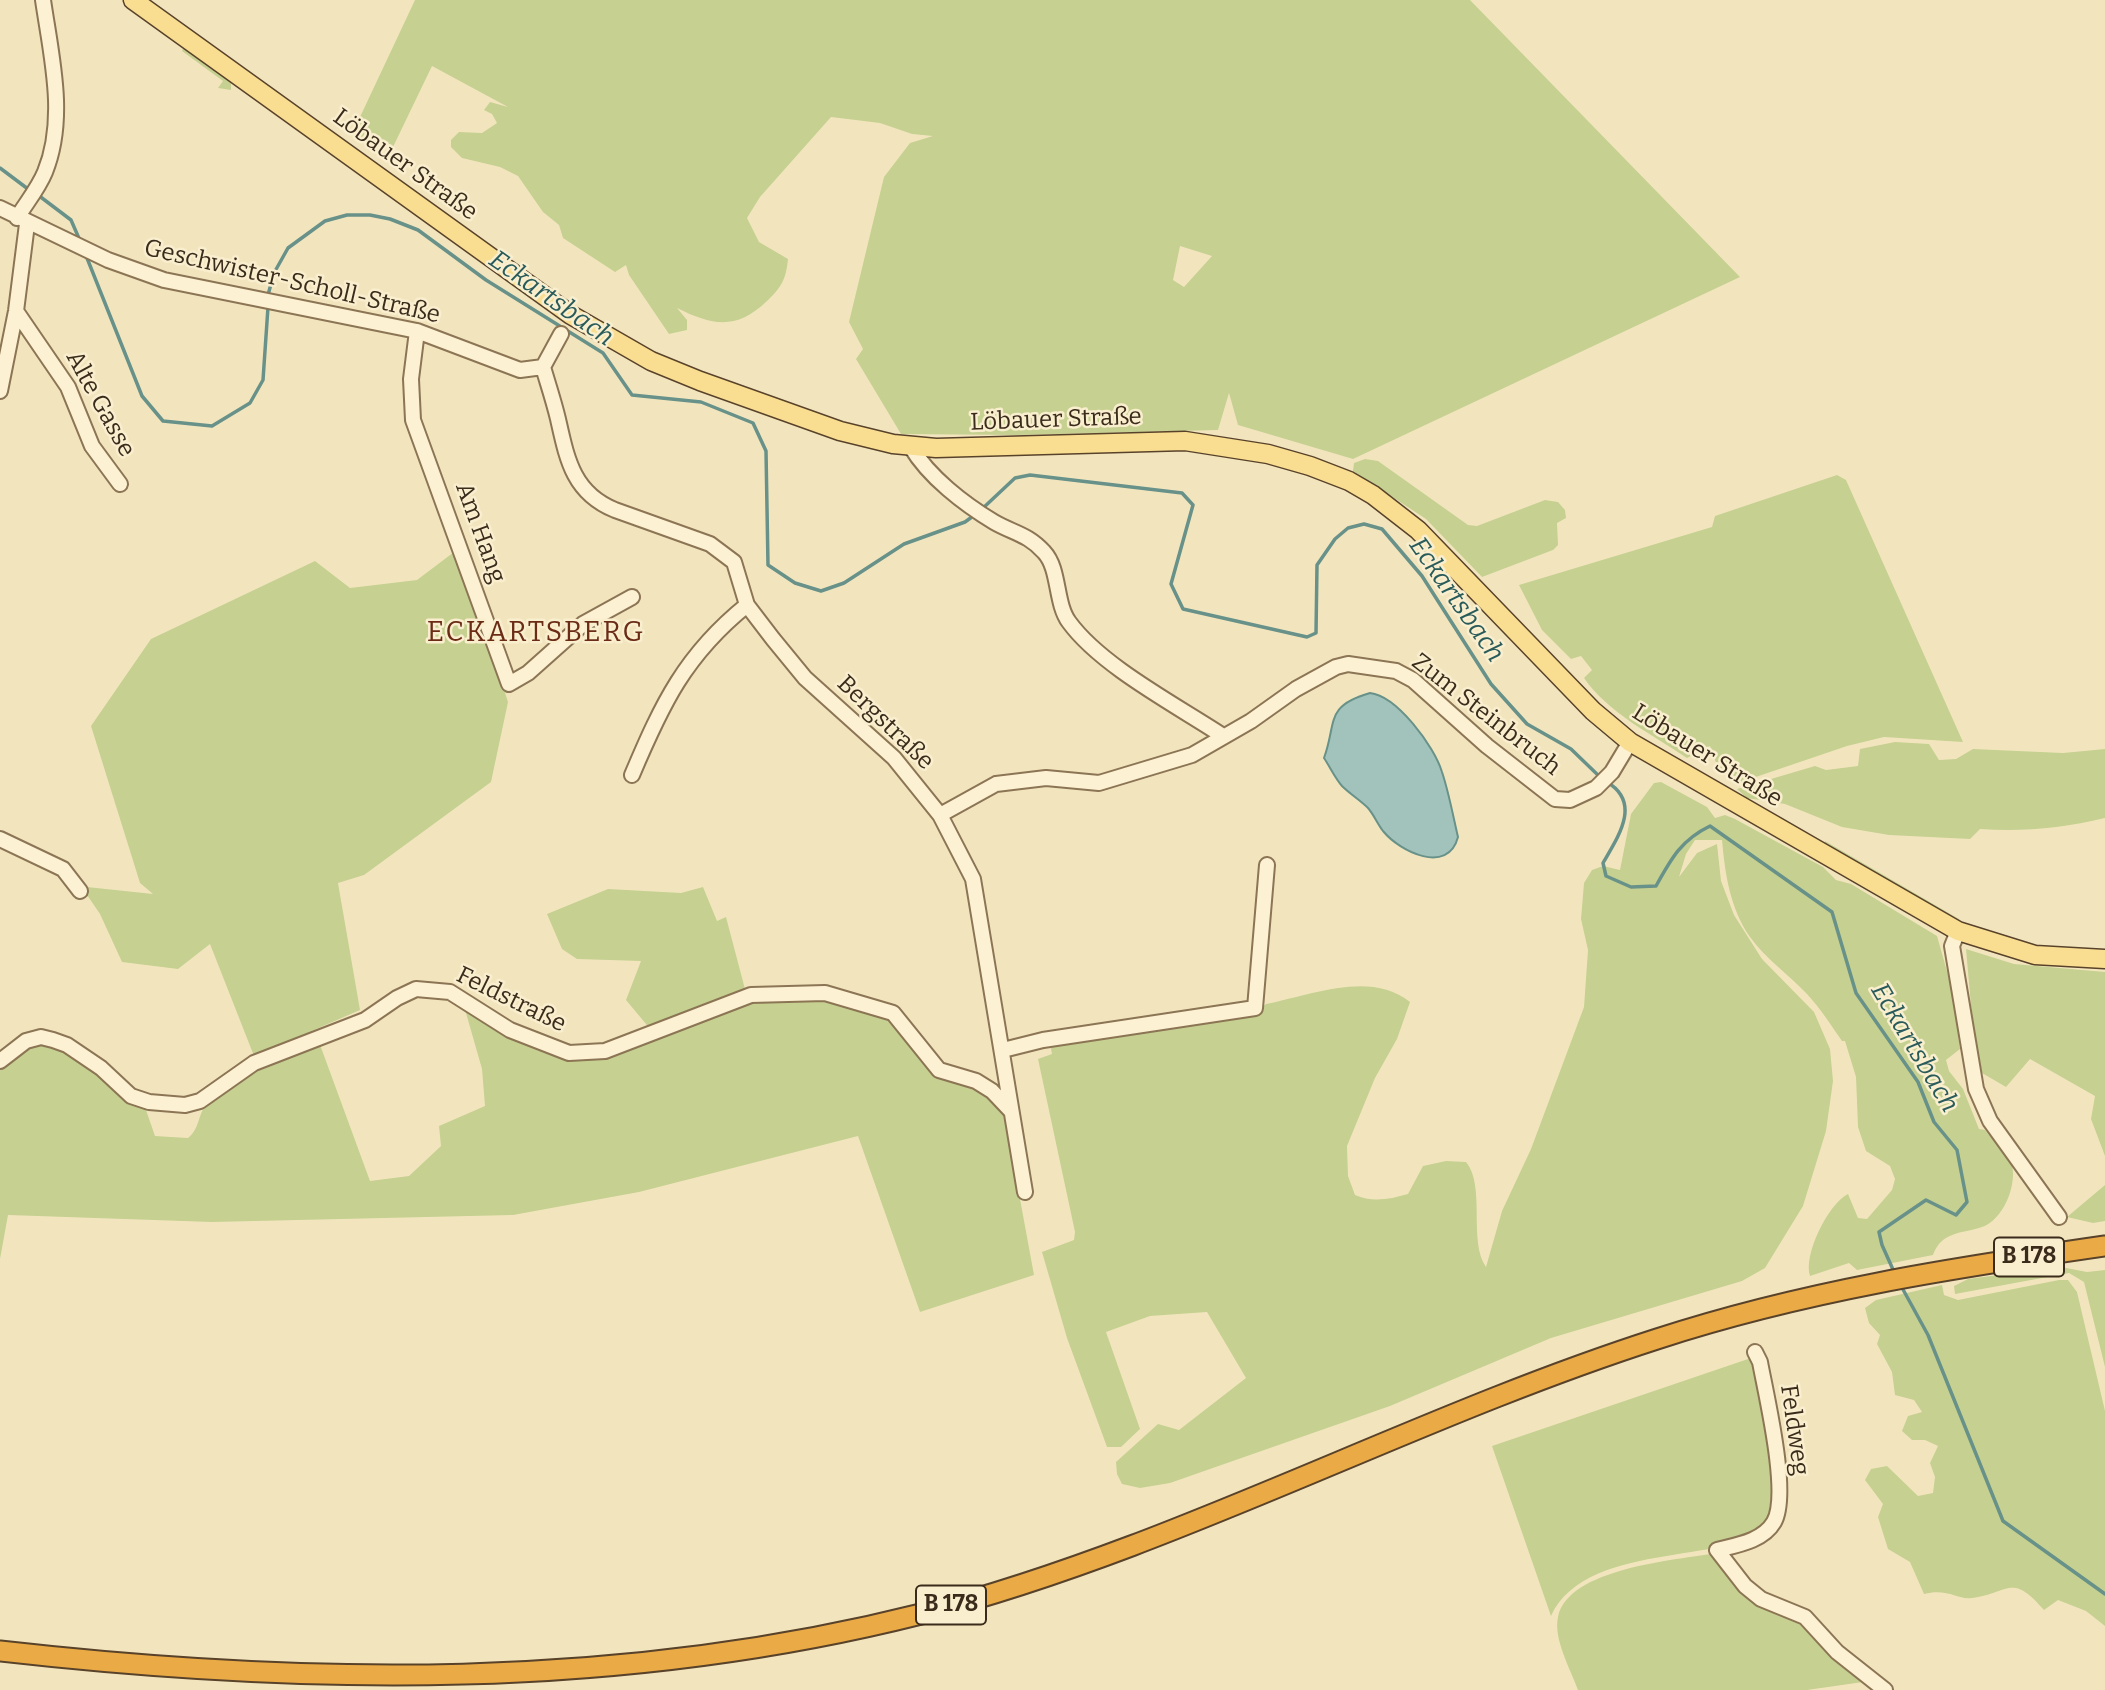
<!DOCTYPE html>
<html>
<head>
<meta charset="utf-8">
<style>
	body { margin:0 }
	canvas { display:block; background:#f2e5be }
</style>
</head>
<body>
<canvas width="2105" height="1690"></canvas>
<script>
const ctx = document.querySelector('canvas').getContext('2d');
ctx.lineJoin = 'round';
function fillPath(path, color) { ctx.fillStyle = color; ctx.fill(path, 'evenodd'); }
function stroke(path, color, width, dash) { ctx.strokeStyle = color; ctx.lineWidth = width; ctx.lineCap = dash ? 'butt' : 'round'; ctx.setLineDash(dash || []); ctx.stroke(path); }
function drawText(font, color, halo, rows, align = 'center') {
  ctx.font = font + ' Bitter,serif'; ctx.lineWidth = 5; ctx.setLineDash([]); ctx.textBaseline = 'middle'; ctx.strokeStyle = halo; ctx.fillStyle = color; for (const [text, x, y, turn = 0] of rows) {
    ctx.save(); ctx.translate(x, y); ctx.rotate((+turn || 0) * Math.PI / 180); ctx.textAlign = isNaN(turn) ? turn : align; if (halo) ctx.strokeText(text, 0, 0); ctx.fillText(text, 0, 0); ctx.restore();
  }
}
const green = new Path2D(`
	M 415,0 L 1470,0 L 1740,277 L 1353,459 L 1238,425 L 1229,393 L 1218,430 L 1017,435 L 901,434 L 856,359 L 863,349 L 849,322 L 884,177 L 910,143 L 933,136 L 912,134 L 880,123 L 831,117 L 760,197 L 747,218 L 759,242 L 788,259 C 786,279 782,287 767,301 C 737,330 713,326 677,308 L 687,320 L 687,330 L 669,334 L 629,275 L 626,265 L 615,272 L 563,238 L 559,225 L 543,212 L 518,176 L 500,167 L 462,158 L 451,147 L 451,140 L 459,132 L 482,133 L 497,123 L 492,114 L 484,110 L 490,102 L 508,107 L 432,66 L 393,147 L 362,142 L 352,134 ZM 1180,246 L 1212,256 L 1184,287 L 1173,280 Z
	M 184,46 L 231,80 L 231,90 L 218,88 L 223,81 L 182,51 Z
	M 1365,459 L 1378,461 L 1468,525 L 1477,526 L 1545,500 L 1558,502 L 1565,510 L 1566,518 L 1557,523 L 1558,545 L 1553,550 L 1482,577 L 1426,519 L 1353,471 L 1354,463 Z
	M 1837,475 L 1846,480 L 1963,742 L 1884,737 L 1847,746 L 1741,782 L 1726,771 L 1720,774 L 1710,746 L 1687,758 C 1653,735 1607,712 1584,678 L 1592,670 L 1581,656 L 1571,659 L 1542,630 L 1519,585 L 1712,527 L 1715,516 Z
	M 458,549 L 508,702 L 491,782 L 364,875 L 338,883 L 360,1010 L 254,1056 L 210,944 L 178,969 L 122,962 L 100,914 L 83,889 L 87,887 L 153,894 L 140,883 L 91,726 L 151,639 L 315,561 L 350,588 L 417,580 Z
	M 1895,742 L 1929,744 L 1939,760 L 1956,759 L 1973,749 L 2063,753 L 2105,749 L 2105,818 C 2063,828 2023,832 1980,829 L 1970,839 L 1889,835 L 1842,827 L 1785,804 L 1747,798 L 1737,789 L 1815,766 L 1826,770 L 1858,766 L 1860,749 Z
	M 1661,782 L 1707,807 L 1715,818 L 1725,815 L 1735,819 L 1823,867 L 1836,880 L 1851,884 L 1937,936 L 1952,989 L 1960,1049 L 1946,1060 L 1949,1071 L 1963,1089 L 1979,1129 L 1985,1130 C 1992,1140 2009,1154 2012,1165 C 2017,1186 2003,1220 1982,1227 C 1961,1234 1942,1231 1933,1255 L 1857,1270 L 1849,1263 L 1810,1276 C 1803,1255 1828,1204 1848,1194 L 1858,1218 L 1867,1219 L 1892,1190 L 1895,1179 L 1890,1166 L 1866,1151 L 1858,1127 L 1856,1077 L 1845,1041 L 1842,1041 C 1831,1025 1820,1008 1807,994 C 1788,974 1766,959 1750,937 C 1730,908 1725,874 1722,840 L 1695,840 L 1686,854 L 1679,877 L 1697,853 L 1717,844 L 1721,881 L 1734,915 L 1762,959 L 1814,1012 L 1830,1049 L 1833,1081 L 1826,1131 L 1803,1206 L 1765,1268 L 1742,1281 L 1551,1338 L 1390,1406 L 1170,1483 L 1140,1488 L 1122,1484 L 1117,1474 L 1116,1462 L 1158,1424 L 1179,1430 L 1246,1378 L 1207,1312 L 1150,1316 L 1106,1332 L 1140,1429 L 1121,1447 L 1107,1447 L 1067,1338 L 1042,1252 L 1074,1240 L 1075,1232 L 1038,1059 L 1052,1054 L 1050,1044 L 1257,1012 L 1266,1004 C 1311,995 1371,970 1410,1002 L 1397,1039 L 1375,1078 L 1347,1146 L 1348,1176 L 1355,1195 C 1373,1203 1390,1199 1408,1194 L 1423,1166 L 1446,1161 L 1466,1162 C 1486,1186 1468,1241 1486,1267 L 1502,1211 L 1531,1149 L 1584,1007 L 1588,950 L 1581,919 L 1584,883 L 1592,870 L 1603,866 L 1620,870 L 1631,814 L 1654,783 Z
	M 1825,841 L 1959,919 L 1960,920 L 1824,846 Z
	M 703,887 L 717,921 L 726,917 L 746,993 L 651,1030 L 626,1000 L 641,961 L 577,959 L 562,949 L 547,914 L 608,889 L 681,893 Z
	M 1966,949 L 2014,964 L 2105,972 L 2105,1156 L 2091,1119 L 2095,1096 L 2030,1059 L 2006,1087 L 1982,1073 L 1972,1017 Z
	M 817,996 L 890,1015 L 936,1075 L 980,1092 L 1004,1112 L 1034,1275 L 920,1312 L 858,1136 L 639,1192 L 513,1215 L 212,1222 L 8,1215 L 0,1259 L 0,1068 C 10,1060 20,1050 31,1046 C 66,1033 117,1094 146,1110 L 155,1136 L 188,1138 C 201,1128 197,1112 209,1102 C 241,1073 280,1059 319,1042 L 370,1181 L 409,1176 L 441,1146 L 439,1126 L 485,1106 L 482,1069 L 464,1006 L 569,1056 L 750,1003 Z
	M 2105,1185 L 2105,1221 L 2093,1223 L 2067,1217 Z
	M 2061,1267 L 2087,1272 L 2105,1270 L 2105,1367 L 2084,1282 L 2069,1273 L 1955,1294 L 1954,1286 L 1968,1279 Z
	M 2059,1280 L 2068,1280 L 2077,1292 L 2105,1411 L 2105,1626 L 2086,1611 L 2058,1600 L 2044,1610 C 2011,1572 2010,1593 1972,1598 C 1957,1600 1948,1588 1924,1594 L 1910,1562 L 1888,1549 L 1878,1517 L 1883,1504 L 1865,1480 L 1871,1469 L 1887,1466 L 1918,1496 L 1933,1493 L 1935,1477 L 1930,1463 L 1938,1446 L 1925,1440 L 1912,1440 L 1902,1431 L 1908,1416 L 1922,1412 L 1914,1400 L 1895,1395 L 1892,1372 L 1877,1344 L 1880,1335 L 1869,1323 L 1865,1308 L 1876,1300 L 1942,1285 L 1944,1295 L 1958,1300 Z
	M 1751,1358 L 1756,1363 C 1761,1393 1766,1423 1771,1453 C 1773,1464 1777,1478 1776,1490 C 1774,1499 1773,1513 1769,1521 C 1746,1568 1588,1536 1551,1616 L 1492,1446 Z
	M 1717,1553 L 1742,1586 L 1797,1616 L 1870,1681 L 1807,1690 L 1578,1690 C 1571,1670 1553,1639 1558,1617 C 1568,1568 1676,1560 1717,1553 Z`);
const water = new Path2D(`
	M 1370,693 C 1397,696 1434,746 1442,772 C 1449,793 1453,816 1458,837 C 1448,875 1400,852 1383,831 C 1377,823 1374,815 1368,808 C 1360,800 1350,794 1342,786 C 1335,778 1330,767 1324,758 C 1337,723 1324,706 1370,693 Z`);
const stream = new Path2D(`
	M 0,168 L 32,192
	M 38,195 L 71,220 L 81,243
	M 85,253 L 142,396 L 163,421 L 212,426 L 250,403 L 263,380 L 268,307
	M 268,295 L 274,273 L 288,248 L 325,221 L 347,215 L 370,215 L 390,219 L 418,230 L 486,280 L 603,353 L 632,395 L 701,402 L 753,423 L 766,451 L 768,565 L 795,583 L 821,591 L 844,583 L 904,544 L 965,522 L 976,514
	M 982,509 L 1015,478 L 1030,475 L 1182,493 L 1193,505 L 1171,584 L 1183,609 L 1307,637 L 1316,633 L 1317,565 L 1335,539 L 1348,528 L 1364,524 L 1382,529 L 1422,576 L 1491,684 L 1527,724 L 1571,749 L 1601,778
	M 1607,782 C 1642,803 1618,837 1603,863 L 1606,876 L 1631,887 L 1656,886 C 1671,859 1681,840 1710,826 L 1832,912 L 1856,993 L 1918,1082 L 1934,1122 L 1957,1150 L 1967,1202 L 1956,1215 L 1926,1200 L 1879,1232 L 1882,1245 L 1895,1274
	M 1900,1284 L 1928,1335 L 2003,1521 L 2105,1594`);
const minor = new Path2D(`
	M 0,208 L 108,260 L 164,280 L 417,331 L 520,370 L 543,367 L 561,334
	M 17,218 C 26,203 38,189 45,172 C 67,118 51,55 43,0
	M 16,311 L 68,387 L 92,446 L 120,484
	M 417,331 L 411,379 L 413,420 L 509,684 L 528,673 L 583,624 L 632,597
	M 543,367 C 548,384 554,402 558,419 C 567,459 573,493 615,510 L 710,544 L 734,562 L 747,605 L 773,639 L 805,678 L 894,758 L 940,815 L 973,879 L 1025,1192
	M 0,391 L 16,311 L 27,224
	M 911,447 C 929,477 964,504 994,522 C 1013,533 1028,534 1044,552 C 1060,569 1055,603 1069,622 C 1101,666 1176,705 1223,736
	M 632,775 C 662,704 685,655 747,605
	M 940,815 L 996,784 L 1046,778 L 1099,783 L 1192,755 L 1251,721 L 1296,689 L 1336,667 L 1348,664 L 1396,671 L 1413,680 L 1487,746 L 1555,799 L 1570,800 L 1596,788 L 1612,772 L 1630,742
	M 0,839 L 63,869 L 80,891
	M 1958,931 L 1952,946 L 1976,1089 L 1990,1121 L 2059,1217
	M 1003,1050 L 1043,1040 L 1255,1008 L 1267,865
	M 0,1061 L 26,1041 L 41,1037 L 53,1040 L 67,1045 L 101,1068 L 131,1096 L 149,1102 L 185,1105 L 200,1101 L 254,1063 L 365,1020 L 397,998 L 416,989 L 450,992 L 510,1030 L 569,1053 L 605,1051 L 751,995 L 825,993 L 893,1013 L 939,1070 L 976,1081 L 992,1091 L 1010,1110
	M 1755,1352 L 1760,1362 C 1766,1395 1790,1494 1774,1522 C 1763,1541 1737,1545 1717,1550 L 1745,1586 L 1761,1599 L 1805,1617 L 1837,1652 L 1885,1690`);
const major = new Path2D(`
	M 133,0 L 571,315 L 651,361 L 700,381 L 840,431 L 893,444 L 936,448 L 1185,441 L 1268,454 L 1310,466 L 1349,481 L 1373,495 L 1418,530 L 1593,711 L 1630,742 L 1958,931 L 2035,955 L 2105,959`);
const highway = new Path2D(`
	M 0,1651 C 308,1686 620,1690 921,1614 C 1176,1548 1408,1419 1657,1339 C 1804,1291 1953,1268 2105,1246`);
const shields = [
	[2029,1257,70],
	[951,1605,70]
];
const shieldNames = [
	["B 178",2029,1257],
	["B 178",951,1605]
];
const streetNames = [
	["Löbauer Straße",405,165,36],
	["Geschwister-Scholl-Straße",292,282,13],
	["Alte Gasse",100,404,61],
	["Löbauer Straße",1056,420,-2],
	["Am Hang",480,533,70],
	["Zum Steinbruch",1486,715,38],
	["Bergstraße",885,723,44],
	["Löbauer Straße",1707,756,32],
	["Feldstraße",511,1000,26],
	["Feldweg",1794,1430,82]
];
const waterNames = [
	["Eckartsbach",551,299,35],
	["Eckartsbach",1456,600,55],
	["Eckartsbach",1914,1048,59]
];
const quarterNames = [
	["ECKARTSBERG",536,633]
];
fillPath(green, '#c6d191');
fillPath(water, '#a2c3bb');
stroke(water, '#689289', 2);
stroke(stream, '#689289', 3.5);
stroke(minor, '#8c7555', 18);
stroke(major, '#59422a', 21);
stroke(highway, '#59422a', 23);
stroke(minor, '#fcf1d2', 14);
stroke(major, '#f9de91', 18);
stroke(highway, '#eaaa45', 19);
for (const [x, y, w] of shields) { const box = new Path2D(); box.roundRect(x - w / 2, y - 19.5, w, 39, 5); ctx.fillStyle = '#f9eece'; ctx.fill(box); stroke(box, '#3a2b1b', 2); }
drawText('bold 23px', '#3a2b1b', null, shieldNames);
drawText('24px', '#3a2b1b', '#f9eece', streetNames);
drawText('italic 26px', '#295b5a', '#f9eece', waterNames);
ctx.letterSpacing = '2px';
drawText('28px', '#6b2c16', '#f9eece', quarterNames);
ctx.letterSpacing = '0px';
</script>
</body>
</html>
